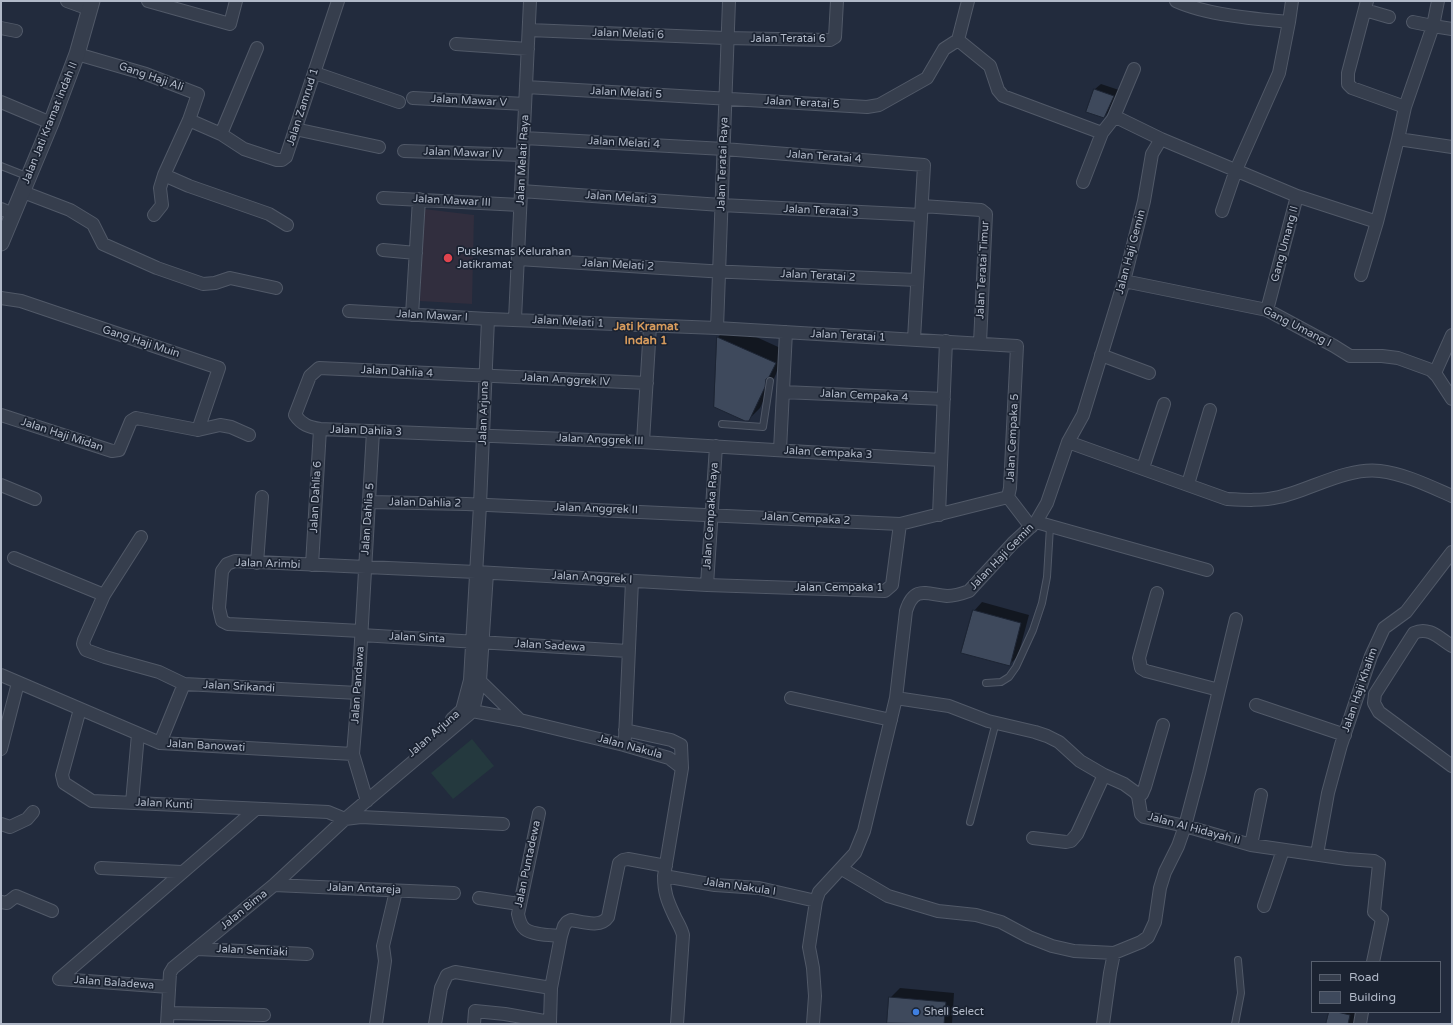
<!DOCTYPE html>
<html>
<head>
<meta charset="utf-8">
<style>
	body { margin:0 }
	#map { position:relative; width:1453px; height:1025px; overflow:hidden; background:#222b3d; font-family:"Varela Round",sans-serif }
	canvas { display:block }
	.frame { position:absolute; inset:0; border:2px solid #b1b9c8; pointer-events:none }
	.legend { position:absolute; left:1311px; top:961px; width:130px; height:52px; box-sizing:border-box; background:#1b2332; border:1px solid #575f6e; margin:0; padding:5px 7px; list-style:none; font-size:12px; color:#b1b9c8 }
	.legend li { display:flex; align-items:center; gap:8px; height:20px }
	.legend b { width:20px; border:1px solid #575f6e }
</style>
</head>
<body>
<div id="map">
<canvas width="1453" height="1025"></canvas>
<div class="frame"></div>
<ul class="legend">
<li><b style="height:5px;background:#363e4d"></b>Road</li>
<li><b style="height:11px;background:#3e495c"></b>Building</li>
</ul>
</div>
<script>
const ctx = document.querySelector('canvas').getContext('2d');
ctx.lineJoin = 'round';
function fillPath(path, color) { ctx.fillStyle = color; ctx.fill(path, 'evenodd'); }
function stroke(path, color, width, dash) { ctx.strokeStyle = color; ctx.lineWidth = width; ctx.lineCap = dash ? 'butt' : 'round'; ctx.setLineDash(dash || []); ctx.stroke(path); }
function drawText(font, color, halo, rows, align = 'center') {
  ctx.font = font + ' "Varela Round",sans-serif'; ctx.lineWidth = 3.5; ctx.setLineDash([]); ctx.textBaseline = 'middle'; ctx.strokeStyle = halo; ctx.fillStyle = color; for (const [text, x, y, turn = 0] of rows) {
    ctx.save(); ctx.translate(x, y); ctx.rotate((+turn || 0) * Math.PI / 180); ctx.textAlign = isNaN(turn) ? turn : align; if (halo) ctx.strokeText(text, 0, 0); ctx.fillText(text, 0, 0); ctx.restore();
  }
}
const medical = new Path2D(`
	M 424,209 L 474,215 L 472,304 L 420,301 Z`);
const green = new Path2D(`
	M 472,739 L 494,766 L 453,799 L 431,773 Z`);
const shadow = new Path2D(`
	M 1101,84 L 1119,90 L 1109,112 L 1104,117 L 1095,89 Z
	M 730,325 L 787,351 L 781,364 L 778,367 L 776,374 L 760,408 L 748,420 L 715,407 L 718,337 Z
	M 982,602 L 1029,615 L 1018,656 L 1009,665 L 974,611 Z
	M 900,988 L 954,993 L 952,1024 L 890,1024 L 890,998 Z
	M 1330,1012 L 1357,1012 L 1354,1024 L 1327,1024 Z`);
const building = new Path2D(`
	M 1094,89 L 1114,96 L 1104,118 L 1086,112 Z
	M 717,337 L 776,363 L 769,377 L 766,379 L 765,387 L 749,421 L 745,421 L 714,407 Z
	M 973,610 L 1021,623 L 1010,666 L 961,653 Z
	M 889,997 L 946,1002 L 944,1024 L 887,1023 Z
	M 1329,1012 L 1337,1012 L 1350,1015 L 1348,1024 L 1326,1024 Z`);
const service = new Path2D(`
	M 1,166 L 29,177
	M 722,424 L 763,427 L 770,381
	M 986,683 L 1001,682 L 1009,677 L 1016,667 L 1033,630 L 1042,603 L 1047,577 L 1050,527
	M 970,822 L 996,722
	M 1235,1024 L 1241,993 L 1238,960`);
const minor = new Path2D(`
	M 67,1 L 89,9
	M 148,1 L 230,24 L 236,1
	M 1176,1 C 1207,15 1255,19 1289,22
	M 1367,1 L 1348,73 L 1348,84 L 1352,88 L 1405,107
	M 1438,1 L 1433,26 L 1452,29
	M 1365,10 L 1389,17
	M 1413,22 L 1433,26 L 1405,107 L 1398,139 L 1452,147
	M 1,28 L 16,31
	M 529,30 L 725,38 L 830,40 L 835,37 L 837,1
	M 958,40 L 990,66 L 998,90 L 1003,96 L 1102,133
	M 456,44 L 528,49
	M 77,54 L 146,74 L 198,94 L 189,120 L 164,175 L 189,186 L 269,214 L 287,225
	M 315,73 L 399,102
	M 526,87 L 867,107 L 879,105 L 927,78 L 944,49 L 958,40 L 968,1
	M 413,98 L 525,104
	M 1,102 L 51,123
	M 1113,119 L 1134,69
	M 189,120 L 221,134 L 244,149 L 277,160 L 282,160 L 286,157 L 338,1
	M 295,129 L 379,147
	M 221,134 L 257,48
	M 524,138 L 724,149 L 924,165 L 914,339
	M 404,151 L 523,155
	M 1083,182 L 1102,133 L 1113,119 L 1120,119 L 1161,139
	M 521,191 L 721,205 L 921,215
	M 23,192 L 70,210 L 93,224 L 103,244 L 157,268 L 203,284 L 215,283 L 230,278 L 276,288
	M 1297,196 L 1377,222
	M 383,198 L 520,205
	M 922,206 L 981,210 L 986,214 L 980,343
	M 1,209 L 13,214
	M 1222,211 L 1236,170 L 1279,73 L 1289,22 L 1292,1
	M 154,215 L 162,205 L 160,188 L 164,175
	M 383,250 L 416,253
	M 518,259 L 709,271 L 917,280
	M 1361,275 L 1377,222 L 1398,139
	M 1124,281 L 1267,310 L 1334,346 L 1350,356 L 1382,356 L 1398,358 L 1431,370 L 1437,376 L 1452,399
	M 1,298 L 21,301 L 219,368 L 198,430
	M 349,311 L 488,319 L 717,328 L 1017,346 L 1010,488 L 1008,497 L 900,524 L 892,585 L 885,591 L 707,585 L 476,572 L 235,561 L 227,564 L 222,571 L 219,608 L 222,621 L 228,624 L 361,631
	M 412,315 L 419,199
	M 515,319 L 530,1
	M 717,328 L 729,1
	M 1101,355 L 1149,373
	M 1435,373 L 1452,335
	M 647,383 L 319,368 L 310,376 L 295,415 C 302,425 309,427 320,429 L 641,442 L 941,460
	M 783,392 L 944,399
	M 1,415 L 112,451 L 119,450 L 131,421 L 136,418 L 198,430 L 220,425 L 231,427 L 249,435
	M 643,442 L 650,326
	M 1068,442 L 1227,499 C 1245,500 1262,501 1279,497 C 1310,490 1347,467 1380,471 C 1405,474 1429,486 1452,496
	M 780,450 L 786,332
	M 1143,468 L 1164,404
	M 1188,484 L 1210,410
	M 1,485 L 35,499
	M 1008,497 L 1031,527
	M 370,502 L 466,504 L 900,524
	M 939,515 L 946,341
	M 1036,522 L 1207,570
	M 141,537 L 104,595 L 84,640 L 83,644 L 86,650 L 105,657 L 159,672 L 184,684
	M 14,558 L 104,595
	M 257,563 L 262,497
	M 312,565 L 320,429
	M 707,585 L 716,446
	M 1157,593 L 1139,658 L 1141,668 L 1146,671 L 1219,690
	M 361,635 L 628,651
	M 1452,646 C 1439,638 1429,626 1414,633 L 1375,694 L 1374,703 L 1379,712 L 1452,766
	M 1,675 L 160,743 L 353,754
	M 475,680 L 480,681 L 520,720
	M 791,698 L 891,720
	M 896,698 L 949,706 L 988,721 L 1035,732 L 1047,736 L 1059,742 L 1080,761 L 1104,775 L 1124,784 L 1135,792 L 1138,796 L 1141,814 L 1144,817 L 1185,826 L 1251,845 L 1347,859 L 1374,861 L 1379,864 L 1374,912 L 1382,919 L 1373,962
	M 1256,705 L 1345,735
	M 80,709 L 62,775 L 64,783 L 92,801 L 328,812 L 345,819 L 361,817 L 503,824
	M 467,710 L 520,720 L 624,745 L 669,758 L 682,768
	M 452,719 L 462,710 L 470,680 L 480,505 L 488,319
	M 625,730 L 671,740 L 681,745 L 682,768 L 664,876 C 664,892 667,900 674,915 C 677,922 681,927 683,935 L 677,1024
	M 625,738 L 632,581
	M 160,743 L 184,684 L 358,693
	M 1,749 L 18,683
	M 1138,796 L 1142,794 L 1145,787 L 1163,725
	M 367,801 L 353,754 L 358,693 L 373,431
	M 132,803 L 138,734
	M 539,813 L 518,914 C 519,919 521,926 525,929 C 532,935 552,935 561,936
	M 1,824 L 10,827 L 27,819 L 33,812
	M 1033,838 L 1066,842 L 1071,841 L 1077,834 L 1104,775
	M 1251,845 L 1261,795
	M 1317,854 L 1328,793 L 1341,745 L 1371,656 L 1384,628 L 1406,612 L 1452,552
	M 101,868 L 182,872
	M 842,869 L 888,896 L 938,911 L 976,915 L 1001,922 L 1029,937 L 1052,946 L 1074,951 L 1114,953 L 1141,942 L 1148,937 L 1155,922 L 1160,888 L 1165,872 L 1178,846 L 1185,826 L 1199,773 L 1236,619
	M 664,876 L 715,885 L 759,888 L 816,901
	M 274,885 L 454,893
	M 479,898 L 519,904
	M 1,902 L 7,903 L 16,896 L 52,911
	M 1264,906 L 1283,850
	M 197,949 L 307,954
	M 59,979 L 256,809
	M 59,979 L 169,987
	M 168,1013 L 264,1015
	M 167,1024 L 170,973 L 173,968 L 274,885 L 345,819 L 473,711 L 480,681 L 487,573
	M 376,1024 L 385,961 L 383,946 L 396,891
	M 435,1024 L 441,988 L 447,975 L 455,972 L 551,988
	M 474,1024 L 475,1011 L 505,1014 L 550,1022 L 551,988 L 561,936 L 564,926 L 567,922 L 571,920 C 583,922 601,928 608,917 L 619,863 L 623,860 L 628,859 L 666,866
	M 813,1024 L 815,996 L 813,968 L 809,947 L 816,901 L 819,892 L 855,853 L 864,831 L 896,698 L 906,611 C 914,585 926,594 947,596 C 955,596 961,594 969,591 L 1013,543 L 1036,522 L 1047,503 L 1068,442 L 1083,415 L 1124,281 L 1144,201 L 1152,154 L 1161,139 L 1297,196 L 1267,310
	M 1103,1024 L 1110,973 L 1114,953
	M 1360,1024 L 1362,1012`);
const tertiary = new Path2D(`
	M 1,243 L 51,123 L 77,54 L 92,1`);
const markers = [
	[448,258,5,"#e0444e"],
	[916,1012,4,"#3f7fe0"]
];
const streetNames = [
	["Jalan Melati 6",628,34,2],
	["Jalan Teratai 6",788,39],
	["Gang Haji Ali",151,77,19],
	["Jalan Melati 5",626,93,3],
	["Jalan Mawar V",469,101,3],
	["Jalan Teratai 5",802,103,3],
	["Jalan Zamrud 1",303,107,-72],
	["Jalan Jati Kramat Indah II",50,123,-68],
	["Jalan Melati 4",624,143,3],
	["Jalan Mawar IV",463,153,2],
	["Jalan Teratai 4",824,157,4],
	["Jalan Melati Raya",523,160,-87],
	["Jalan Teratai Raya",723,164,-88],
	["Jalan Melati 3",621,198,4],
	["Jalan Mawar III",452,201,3],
	["Jalan Teratai 3",821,211,3],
	["Gang Umang II",1285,244,-75],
	["Jalan Haji Gemin",1131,252,-75],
	["Jalan Melati 2",618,265,3],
	["Jalan Teratai Timur",983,270,-87],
	["Jalan Teratai 2",818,276,3],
	["Jalan Mawar I",432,316,3],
	["Jalan Melati 1",568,322,3],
	["Gang Umang I",1297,327,27],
	["Jalan Teratai 1",848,336,3],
	["Gang Haji Muin",141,342,18],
	["Jalan Dahlia 4",397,372,3],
	["Jalan Anggrek IV",566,380,3],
	["Jalan Cempaka 4",864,396,3],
	["Jalan Arjuna",484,413,-88],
	["Jalan Dahlia 3",366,431,2],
	["Jalan Haji Midan",62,435,18],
	["Jalan Cempaka 5",1013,438,-87],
	["Jalan Anggrek III",600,440,2],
	["Jalan Cempaka 3",828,453,3],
	["Jalan Dahlia 6",316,497,-87],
	["Jalan Dahlia 2",425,503,1],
	["Jalan Anggrek II",596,509,2],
	["Jalan Cempaka Raya",711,516,-86],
	["Jalan Dahlia 5",368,519,-86],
	["Jalan Cempaka 2",806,519,3],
	["Jalan Haji Gemin",1002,557,-46],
	["Jalan Arimbi",268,564,2],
	["Jalan Anggrek I",592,578,3],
	["Jalan Cempaka 1",839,588],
	["Jalan Sinta",417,638,3],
	["Jalan Sadewa",550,646,3],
	["Jalan Pandawa",358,685,-86],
	["Jalan Srikandi",239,687,3],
	["Jalan Haji Khalim",1360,690,-71],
	["Jalan Arjuna",434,734,-41],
	["Jalan Banowati",206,746,3],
	["Jalan Nakula",630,747,15],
	["Jalan Kunti",164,804,3],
	["Jalan Al Hidayah II",1194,829,15],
	["Jalan Puntadewa",528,864,-78],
	["Jalan Nakula I",740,887,8],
	["Jalan Antareja",364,889,2],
	["Jalan Bima",244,910,-39],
	["Jalan Sentiaki",252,951,3],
	["Jalan Baladewa",114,983,4]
];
const poiNames = [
	["Puskesmas Kelurahan",457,252],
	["Jatikramat",457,265],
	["Shell Select",924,1012]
];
const neighbourhoodNames = [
	["Jati Kramat",646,327],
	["Indah 1",646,341]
];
fillPath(medical, '#312e3e');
fillPath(green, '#24393e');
fillPath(shadow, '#0007');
fillPath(building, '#3e495c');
stroke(building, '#1d2534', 1);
stroke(service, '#515968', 8);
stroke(minor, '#515968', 14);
stroke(tertiary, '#515968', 17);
stroke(service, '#363e4d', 6);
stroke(minor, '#363e4d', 12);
stroke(tertiary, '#363e4d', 15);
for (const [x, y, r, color] of markers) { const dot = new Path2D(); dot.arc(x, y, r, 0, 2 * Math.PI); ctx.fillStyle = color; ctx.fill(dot); stroke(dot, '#1b2332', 1.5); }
drawText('11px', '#b1b9c8', '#1b2332', streetNames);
drawText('11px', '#b1b9c8', '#1b2332', poiNames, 'left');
drawText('bold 12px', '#d89c5d', '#1b2332', neighbourhoodNames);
</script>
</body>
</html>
